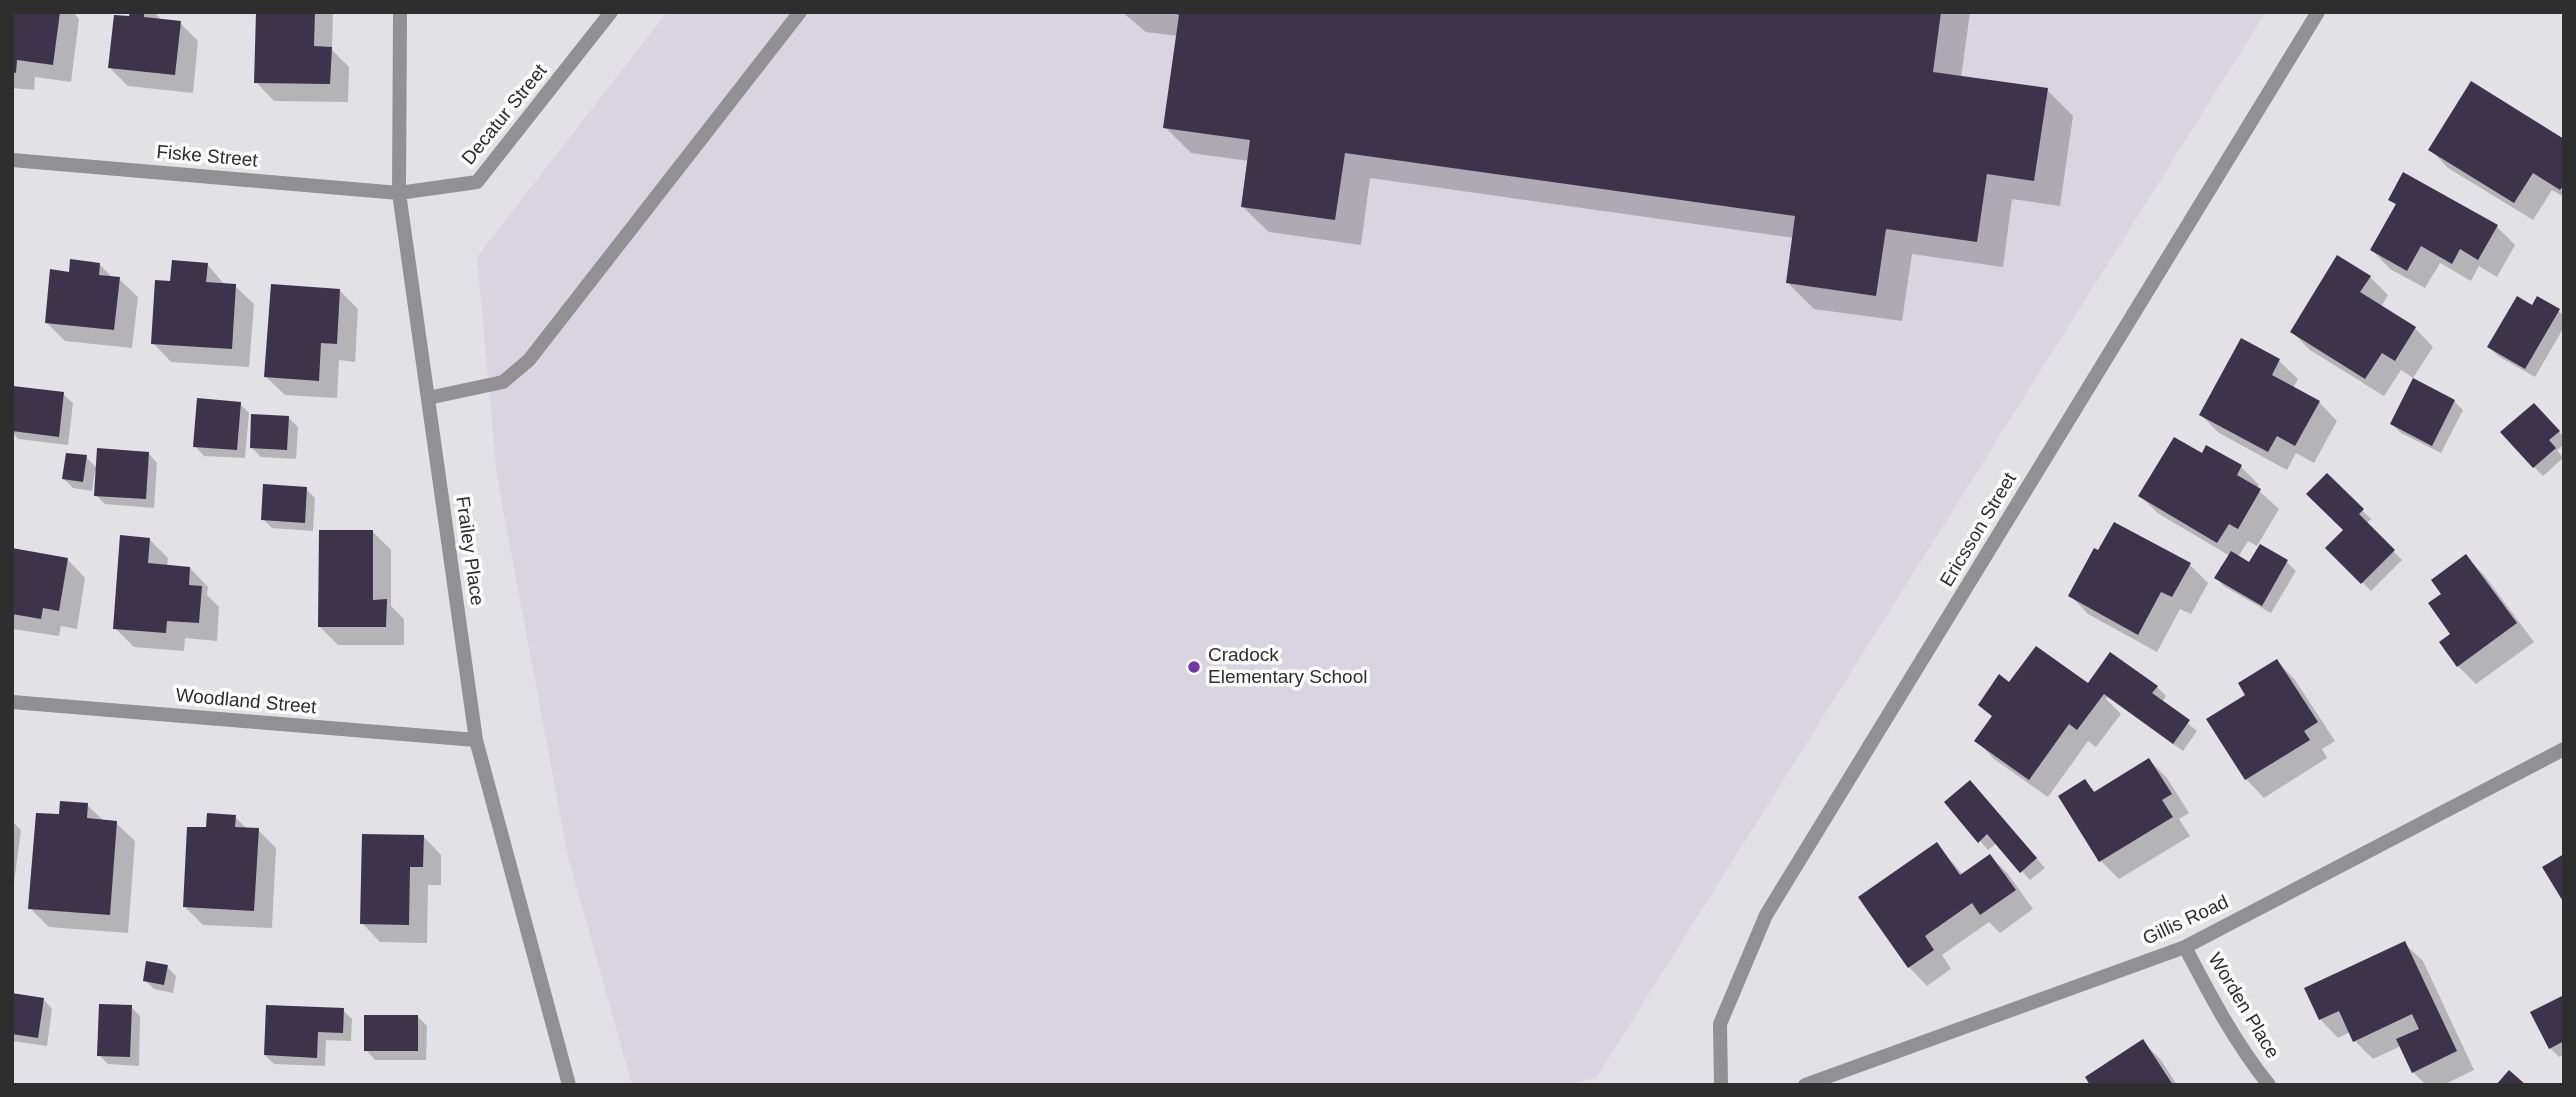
<!DOCTYPE html>
<html>
<head>
<meta charset="utf-8">
<style>
	body { margin:0 }
	#map { position:relative; width:2576px; height:1097px; overflow:hidden; background:#e2e1e5; font-family:Arial,sans-serif }
	canvas { display:block }
	.frame { position:absolute; inset:0; border:14px solid #2e2e2f; pointer-events:none }
</style>
</head>
<body>
<div id="map">
<canvas width="2576" height="1097"></canvas>
<div class="frame"></div>
</div>
<script>
const ctx = document.querySelector('canvas').getContext('2d');
ctx.lineJoin = 'round';
function fillPath(path, color) { ctx.fillStyle = color; ctx.fill(path, 'evenodd'); }
function stroke(path, color, width, dash) { ctx.strokeStyle = color; ctx.lineWidth = width; ctx.lineCap = dash ? 'butt' : 'round'; ctx.setLineDash(dash || []); ctx.stroke(path); }
function drawText(font, color, halo, rows, align = 'center') {
  ctx.font = font + ' Arial,sans-serif'; ctx.lineWidth = 7; ctx.setLineDash([]); ctx.textBaseline = 'middle'; ctx.strokeStyle = halo; ctx.fillStyle = color; for (const [text, x, y, turn = 0] of rows) {
    ctx.save(); ctx.translate(x, y); ctx.rotate((+turn || 0) * Math.PI / 180); ctx.textAlign = isNaN(turn) ? turn : align; if (halo) ctx.strokeText(text, 0, 0); ctx.fillText(text, 0, 0); ctx.restore();
  }
}
const built = new Path2D(`
	M 667,12 L 2266,12 L 1596,1078 L 1568,1085 L 632,1085 L 568,857 L 497,477 L 477,257 Z`);
const shadow = new Path2D(`
	M 12,12 L 73,12 L 79,19 L 71,82 L 35,77 L 34,90 L 12,88 Z
	M 131,12 L 154,12 L 163,21 L 180,23 L 198,41 L 193,93 L 128,86 L 110,68 Z
	M 258,12 L 333,12 L 332,50 L 349,67 L 348,102 L 274,101 L 256,82 Z
	M 1122,12 L 1970,12 L 1961,78 L 2047,90 L 2073,116 L 2060,206 L 2012,199 L 2003,267 L 1912,254 L 1902,321 L 1814,309 L 1788,283 L 1794,238 L 1370,178 L 1361,245 L 1269,232 L 1242,206 L 1249,161 L 1191,153 L 1165,127 L 1178,36 L 1146,32 Z
	M 2564,141 L 2564,197 L 2552,190 L 2533,220 L 2448,168 L 2430,149 Z
	M 2390,199 L 2497,227 L 2515,245 L 2497,277 L 2479,266 L 2471,281 L 2440,263 L 2425,288 L 2390,269 L 2372,250 L 2397,206 Z
	M 99,264 L 113,278 L 119,279 L 138,297 L 132,348 L 65,341 L 46,322 L 70,273 Z
	M 207,264 L 225,285 L 235,286 L 254,304 L 249,367 L 171,362 L 153,343 L 172,283 Z
	M 2370,277 L 2388,295 L 2381,307 L 2415,328 L 2433,347 L 2413,378 L 2401,370 L 2384,396 L 2310,350 L 2292,332 Z
	M 340,291 L 358,309 L 355,362 L 339,360 L 337,398 L 285,395 L 266,377 Z
	M 2538,298 L 2564,315 L 2564,327 L 2535,377 L 2498,356 L 2489,347 L 2532,307 Z
	M 2242,340 L 2279,361 L 2298,379 L 2293,388 L 2319,402 L 2337,421 L 2314,463 L 2296,453 L 2287,470 L 2219,433 L 2201,415 Z
	M 15,388 L 63,394 L 73,403 L 68,445 L 18,439 L 12,432 Z
	M 2454,401 L 2463,410 L 2441,453 L 2401,433 L 2392,424 Z
	M 240,404 L 249,413 L 245,458 L 204,456 L 195,446 Z
	M 2543,414 L 2564,437 L 2564,445 L 2557,450 L 2563,458 L 2543,476 L 2534,467 Z
	M 288,417 L 298,427 L 296,459 L 261,457 L 252,448 Z
	M 148,453 L 157,463 L 154,508 L 105,504 L 96,495 L 97,471 L 95,471 L 92,491 L 73,488 L 64,479 L 86,457 L 98,469 Z
	M 2202,456 L 2241,467 L 2259,485 L 2257,489 L 2279,509 L 2257,546 L 2248,541 L 2238,557 L 2250,565 L 2261,546 L 2287,562 L 2296,571 L 2271,613 L 2225,587 L 2216,578 L 2230,556 L 2159,514 L 2140,496 Z
	M 2327,476 L 2371,519 L 2366,524 L 2402,560 L 2371,591 L 2328,548 L 2346,530 Z
	M 306,489 L 315,498 L 313,531 L 272,528 L 263,519 Z
	M 373,532 L 391,550 L 391,606 L 404,619 L 404,645 L 338,645 L 319,626 Z
	M 149,539 L 168,558 L 167,566 L 190,568 L 208,587 L 207,595 L 219,607 L 217,641 L 185,638 L 184,651 L 134,647 L 115,628 Z
	M 12,550 L 67,559 L 85,578 L 77,629 L 61,626 L 59,636 L 12,629 Z
	M 2466,557 L 2484,575 L 2534,642 L 2476,684 L 2458,666 L 2443,594 Z
	M 2190,565 L 2208,583 L 2191,614 L 2180,609 L 2157,652 L 2088,614 L 2070,595 Z
	M 2111,654 L 2157,687 L 2166,696 L 2162,702 L 2197,731 L 2183,751 L 2107,697 L 2106,699 L 2121,714 L 2096,747 L 2088,741 L 2048,797 L 1994,759 L 1976,740 L 1993,717 L 1980,704 L 2010,685 L 2095,690 Z
	M 2277,661 L 2295,680 L 2335,741 L 2322,749 L 2327,758 L 2264,798 L 2246,779 L 2248,695 Z
	M 2149,760 L 2167,778 L 2189,813 L 2179,819 L 2190,836 L 2119,879 L 2101,861 L 2060,796 L 2085,781 L 2096,793 Z
	M 1979,791 L 2045,868 L 2030,880 L 1997,843 L 1988,850 L 1946,802 Z
	M 87,805 L 104,821 L 116,823 L 135,841 L 128,933 L 49,927 L 30,908 L 60,816 Z
	M 235,817 L 248,830 L 258,830 L 276,848 L 272,928 L 203,925 L 185,907 L 208,828 Z
	M 12,821 L 21,830 L 12,898 Z
	M 423,836 L 441,855 L 441,885 L 428,885 L 427,943 L 380,942 L 362,923 Z
	M 1937,844 L 1963,875 L 1990,856 L 2008,874 L 2033,909 L 2000,933 L 1989,922 L 1942,955 L 1951,969 L 1927,986 L 1909,967 L 1861,898 Z
	M 2404,943 L 2423,961 L 2474,1070 L 2443,1085 L 2426,1085 L 2413,1072 L 2401,1046 L 2373,1059 L 2355,1041 L 2350,1032 L 2338,1038 L 2320,1019 Z
	M 167,967 L 176,976 L 173,993 L 154,989 L 145,980 Z
	M 12,995 L 43,999 L 52,1009 L 47,1046 L 12,1041 Z
	M 2564,997 L 2564,1054 L 2559,1057 L 2550,1048 Z
	M 131,1007 L 140,1016 L 139,1066 L 108,1064 L 99,1055 Z
	M 343,1010 L 352,1019 L 351,1041 L 326,1040 L 325,1066 L 274,1064 L 265,1055 Z
	M 418,1017 L 427,1026 L 426,1060 L 375,1060 L 366,1050 Z
	M 2142,1041 L 2161,1060 L 2177,1085 L 2092,1085 Z`);
const building = new Path2D(`
	M 12,12 L 60,12 L 53,65 L 17,60 L 16,73 L 12,72 Z
	M 130,12 L 144,12 L 144,17 L 181,21 L 175,75 L 108,68 L 114,15 L 129,16 Z
	M 256,12 L 315,12 L 314,46 L 332,47 L 330,84 L 254,83 Z
	M 1172,12 L 1941,12 L 1933,72 L 2048,88 L 2034,181 L 1987,174 L 1977,242 L 1886,229 L 1876,296 L 1786,283 L 1795,216 L 1345,153 L 1335,220 L 1241,207 L 1250,140 L 1163,128 L 1179,15 Z
	M 2471,81 L 2564,139 L 2564,185 L 2560,190 L 2533,173 L 2514,203 L 2428,150 Z
	M 2403,172 L 2498,225 L 2478,260 L 2460,249 L 2452,264 L 2421,246 L 2407,271 L 2370,250 L 2396,204 L 2388,200 Z
	M 2337,255 L 2371,276 L 2360,292 L 2416,327 L 2395,361 L 2382,353 L 2365,379 L 2290,332 Z
	M 70,259 L 100,263 L 99,275 L 120,277 L 114,330 L 45,323 L 50,269 L 69,272 Z
	M 172,260 L 208,263 L 206,282 L 236,284 L 232,349 L 151,344 L 155,280 L 170,281 Z
	M 271,284 L 340,289 L 337,344 L 321,343 L 319,381 L 264,377 Z
	M 2517,296 L 2532,305 L 2537,296 L 2560,309 L 2525,369 L 2487,347 Z
	M 2241,338 L 2280,359 L 2272,375 L 2320,401 L 2295,446 L 2277,436 L 2268,452 L 2199,415 Z
	M 2413,378 L 2455,400 L 2432,446 L 2390,424 Z
	M 13,386 L 64,392 L 59,437 L 12,431 Z
	M 197,398 L 241,402 L 237,450 L 193,447 Z
	M 2534,403 L 2560,431 L 2549,440 L 2556,448 L 2533,468 L 2500,432 Z
	M 251,414 L 289,416 L 287,450 L 250,448 Z
	M 2174,437 L 2202,453 L 2206,445 L 2242,465 L 2237,475 L 2261,489 L 2238,529 L 2229,524 L 2217,543 L 2138,496 Z
	M 97,448 L 149,452 L 146,499 L 94,496 Z
	M 66,453 L 87,455 L 83,482 L 62,479 Z
	M 2327,473 L 2364,509 L 2359,514 L 2395,550 L 2361,584 L 2325,548 L 2343,530 L 2306,494 Z
	M 263,484 L 307,487 L 305,523 L 261,520 Z
	M 2114,522 L 2191,563 L 2172,597 L 2161,592 L 2138,635 L 2068,596 L 2094,548 L 2098,550 Z
	M 319,530 L 373,530 L 373,600 L 387,599 L 386,627 L 318,627 Z
	M 120,535 L 150,538 L 148,563 L 190,567 L 189,585 L 202,586 L 199,623 L 167,621 L 166,633 L 113,629 Z
	M 2260,544 L 2288,560 L 2262,606 L 2214,578 L 2231,551 L 2249,562 Z
	M 12,548 L 68,558 L 59,611 L 43,608 L 41,619 L 12,614 Z
	M 2466,554 L 2517,623 L 2457,667 L 2439,642 L 2450,634 L 2428,603 L 2441,594 L 2431,580 Z
	M 2036,646 L 2088,683 L 2110,652 L 2158,686 L 2152,693 L 2190,720 L 2173,744 L 2104,694 L 2077,730 L 2069,724 L 2029,780 L 1974,741 L 1992,716 L 1978,705 L 1999,674 L 2009,682 Z
	M 2277,659 L 2318,722 L 2304,731 L 2310,740 L 2245,780 L 2206,719 L 2245,695 L 2238,683 Z
	M 2149,758 L 2172,794 L 2162,800 L 2173,817 L 2099,862 L 2058,796 L 2085,779 L 2094,792 Z
	M 1970,780 L 2037,858 L 2020,873 L 1987,834 L 1978,843 L 1944,802 Z
	M 60,801 L 88,803 L 87,818 L 117,821 L 110,915 L 28,909 L 36,813 L 59,814 Z
	M 207,813 L 236,815 L 235,827 L 259,828 L 254,911 L 183,907 L 187,827 L 206,827 Z
	M 362,834 L 424,835 L 423,867 L 410,867 L 409,925 L 360,924 Z
	M 1937,842 L 1960,875 L 1990,854 L 2016,890 L 1980,915 L 1972,903 L 1925,936 L 1934,950 L 1908,968 L 1858,897 Z
	M 2564,854 L 2564,903 L 2542,867 Z
	M 2405,941 L 2457,1051 L 2412,1073 L 2396,1039 L 2419,1029 L 2412,1014 L 2353,1042 L 2339,1011 L 2319,1020 L 2304,988 Z
	M 146,961 L 168,965 L 164,985 L 143,981 Z
	M 12,993 L 44,998 L 38,1038 L 12,1034 Z
	M 2564,995 L 2564,1041 L 2549,1049 L 2530,1012 Z
	M 99,1004 L 132,1005 L 130,1057 L 97,1056 Z
	M 266,1005 L 344,1008 L 343,1033 L 318,1032 L 317,1058 L 264,1055 Z
	M 364,1015 L 418,1015 L 418,1051 L 364,1051 Z
	M 2143,1039 L 2173,1085 L 2090,1085 L 2085,1077 Z
	M 2509,1070 L 2526,1085 L 2496,1085 Z`);
const lane = new Path2D(`
	M 428,398 L 503,382 L 529,360 L 800,12`);
const street = new Path2D(`
	M 400,12 L 399,193 L 476,740 L 569,1085
	M 12,160 L 399,193 L 477,182 L 611,12
	M 12,702 L 476,740
	M 2185,947 C 2210,995 2235,1043 2269,1085
	M 1721,1085 L 1720,1024 L 1766,915 L 2318,12
	M 1805,1085 L 2185,947 L 2564,749`);
const markers = [
	[1194,667,7,"#7037ad"]
];
const streetNames = [
	["Decatur Street",505,115,-51],
	["Fiske Street",207,157,5],
	["Ericsson Street",1979,530,-59],
	["Frailey Place",469,551,82],
	["Woodland Street",246,702,5],
	["Gillis Road",2186,921,-25],
	["Worden Place",2243,1006,59]
];
const poiNames = [
	["Cradock",1208,656],
	["Elementary School",1208,678]
];
fillPath(built, '#d9d5e0');
fillPath(shadow, '#0003');
fillPath(building, '#3d334b');
stroke(lane, '#919092', 14);
stroke(street, '#919092', 14);
for (const [x, y, r, color] of markers) { const dot = new Path2D(); dot.arc(x, y, r, 0, 2 * Math.PI); ctx.fillStyle = color; ctx.fill(dot); stroke(dot, '#fff', 2.5); }
drawText('19px', '#2e2e2f', '#fff', streetNames);
drawText('19px', '#2e2e2f', '#fff', poiNames, 'left');
</script>
</body>
</html>
